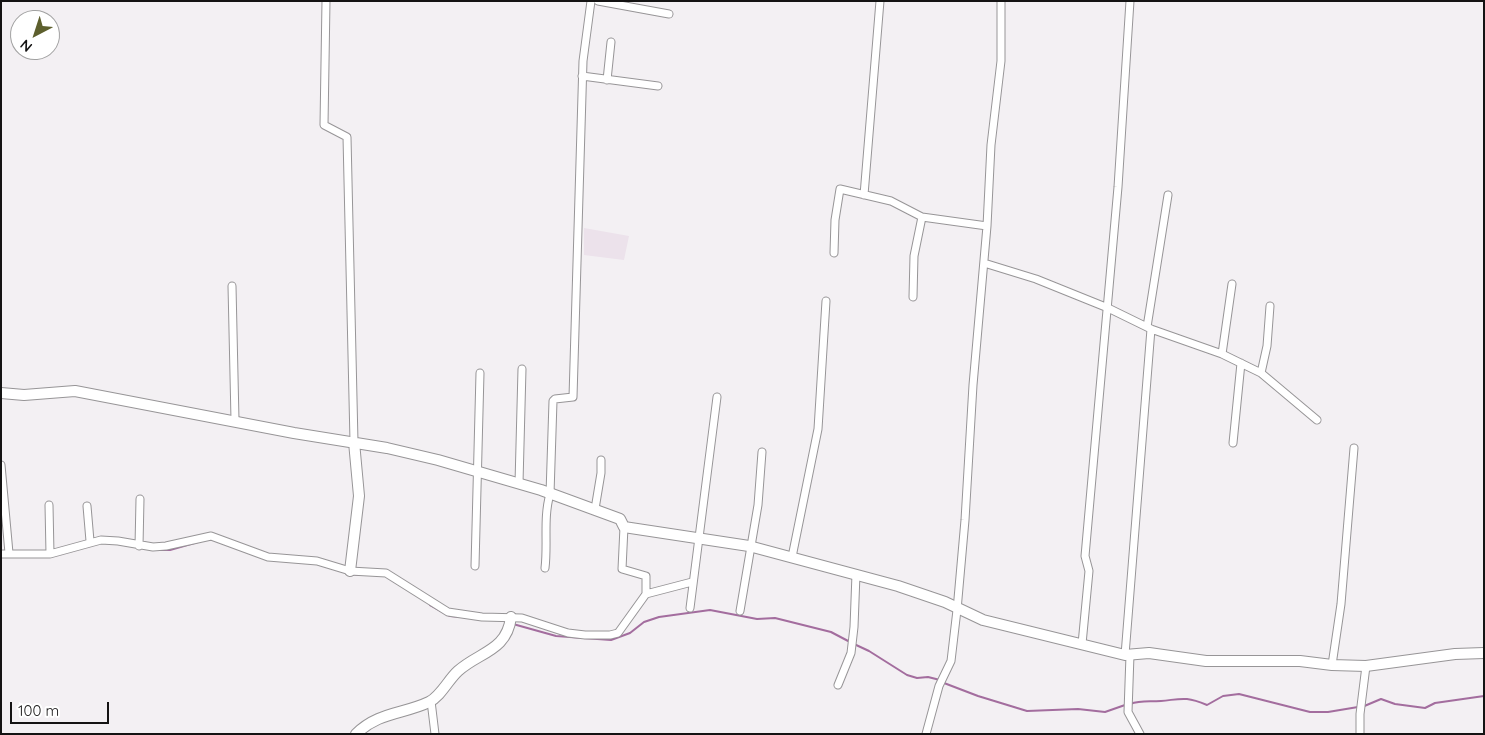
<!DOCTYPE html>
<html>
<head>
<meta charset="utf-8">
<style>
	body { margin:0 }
	#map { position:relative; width:1485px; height:735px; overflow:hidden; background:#f3f0f3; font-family:Quicksand,sans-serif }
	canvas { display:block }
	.frame { position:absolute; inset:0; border:2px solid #141313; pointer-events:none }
	.north { position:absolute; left:10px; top:10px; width:50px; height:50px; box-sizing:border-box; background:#fff; border:1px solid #a1a1a1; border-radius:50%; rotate:220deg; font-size:14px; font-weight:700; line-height:20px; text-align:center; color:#141313 }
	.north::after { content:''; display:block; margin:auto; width:18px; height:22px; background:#5d5f2d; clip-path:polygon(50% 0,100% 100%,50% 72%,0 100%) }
	.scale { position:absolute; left:10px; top:702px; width:99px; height:22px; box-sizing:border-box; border:2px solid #141313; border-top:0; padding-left:6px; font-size:15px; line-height:18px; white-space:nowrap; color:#141313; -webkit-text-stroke:4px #fff; paint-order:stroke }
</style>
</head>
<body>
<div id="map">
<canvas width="1485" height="735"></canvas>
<div class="frame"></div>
<div class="north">N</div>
<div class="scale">100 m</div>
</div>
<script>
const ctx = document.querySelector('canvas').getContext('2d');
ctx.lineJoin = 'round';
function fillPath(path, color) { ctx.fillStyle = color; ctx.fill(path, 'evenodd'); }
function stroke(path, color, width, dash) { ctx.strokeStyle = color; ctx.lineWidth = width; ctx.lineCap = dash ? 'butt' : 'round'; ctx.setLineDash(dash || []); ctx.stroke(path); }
const built = new Path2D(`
	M 584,228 L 629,236 L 624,260 L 584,255 Z`);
const stream = new Path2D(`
	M 156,550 L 170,550 L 198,542
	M 351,574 L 364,575
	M 430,605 L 450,616 L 462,617
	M 513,624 L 556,636 L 611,640 L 630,633 L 644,622 L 659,617 L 710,610 L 757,619 L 775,618 L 831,632 L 850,642
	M 854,644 L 869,651 L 907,675 L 917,678 L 928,677 L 940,680
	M 944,683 L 978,696 L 1027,711 L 1078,709 L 1105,712 L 1125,705
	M 1130,704 C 1141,700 1149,702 1161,701 C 1182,699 1185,696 1207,705 L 1223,696 L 1239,694 L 1310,712 L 1328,712 L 1358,707
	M 1362,707 L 1381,699 L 1395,704 L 1425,708 L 1435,703 L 1484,696`);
const street = new Path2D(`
	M 326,1 L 324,125 L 347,137 L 354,442
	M 598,1 L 669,14
	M 582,76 L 658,86
	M 607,80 L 611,42
	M 864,195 L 880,1
	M 834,253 L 835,220 L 840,189 L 891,201 L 922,217 L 987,226
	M 984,263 L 1036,279 L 1108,308 L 1151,329 L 1222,354 L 1261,373 L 1317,420
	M 232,286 L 235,420
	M 913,297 L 914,256 L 922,217
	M 1147,327 L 1168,195
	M 1222,354 L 1232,284
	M 1261,373 L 1267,346 L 1270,306
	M 1233,443 L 1241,363
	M 1,465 L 9,553
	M 519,483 L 522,369
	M 49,505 L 50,554
	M 87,506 L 90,541
	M 595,509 L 601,473 L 601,460
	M 624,527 L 622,569 L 646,576 L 646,594
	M 139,546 L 140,499
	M 1,554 L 50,554 L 101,540 L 118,541 L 153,547 L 166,546 L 211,536 L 268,557 L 317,561 L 350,571 L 386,573 L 448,612 L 482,617 L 522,618 L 568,633 L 585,635 L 610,635 L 618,633 L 646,594 L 692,582
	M 792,557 L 818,429 L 826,301
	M 475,566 L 480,373
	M 545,568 C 548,544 543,518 550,494 L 553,401 L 555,399 L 573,397 L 583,61 L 591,1
	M 690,608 L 717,397
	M 740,611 L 758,505 L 762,452
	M 1082,644 L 1089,571 L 1085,556 L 1118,187 L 1130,1
	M 1125,655 L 1151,329
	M 1130,655 L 1128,712 L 1140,734
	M 1332,665 L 1341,604 L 1354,448
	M 838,685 L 851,653 L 854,627 L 856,574
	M 431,701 L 435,734
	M 926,734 L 939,686 L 951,661 L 957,610 L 965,520 L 973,385 L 987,226 L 991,145 L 1001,61 L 1001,1
	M 1360,734 L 1360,714 L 1366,666`);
const secondary = new Path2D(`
	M 1,393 L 24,395 L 75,391 L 294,433 L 387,448 L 438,460 L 541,490 L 620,519 L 624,527 L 749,546 L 898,586 L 945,602 L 983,620 L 1125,655 L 1149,653 L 1206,661 L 1300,661 L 1332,665 L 1366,666 L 1455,654 L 1484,653
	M 350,571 L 359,496 L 354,442
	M 356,734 C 378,712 404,714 429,702 C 441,696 448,680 458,671 C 479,652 507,651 511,617`);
fillPath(built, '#ece2eb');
stroke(stream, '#a36d9e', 2);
stroke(street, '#979597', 9);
stroke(secondary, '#979597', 12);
stroke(street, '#fff', 7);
stroke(secondary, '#fff', 10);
</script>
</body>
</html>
